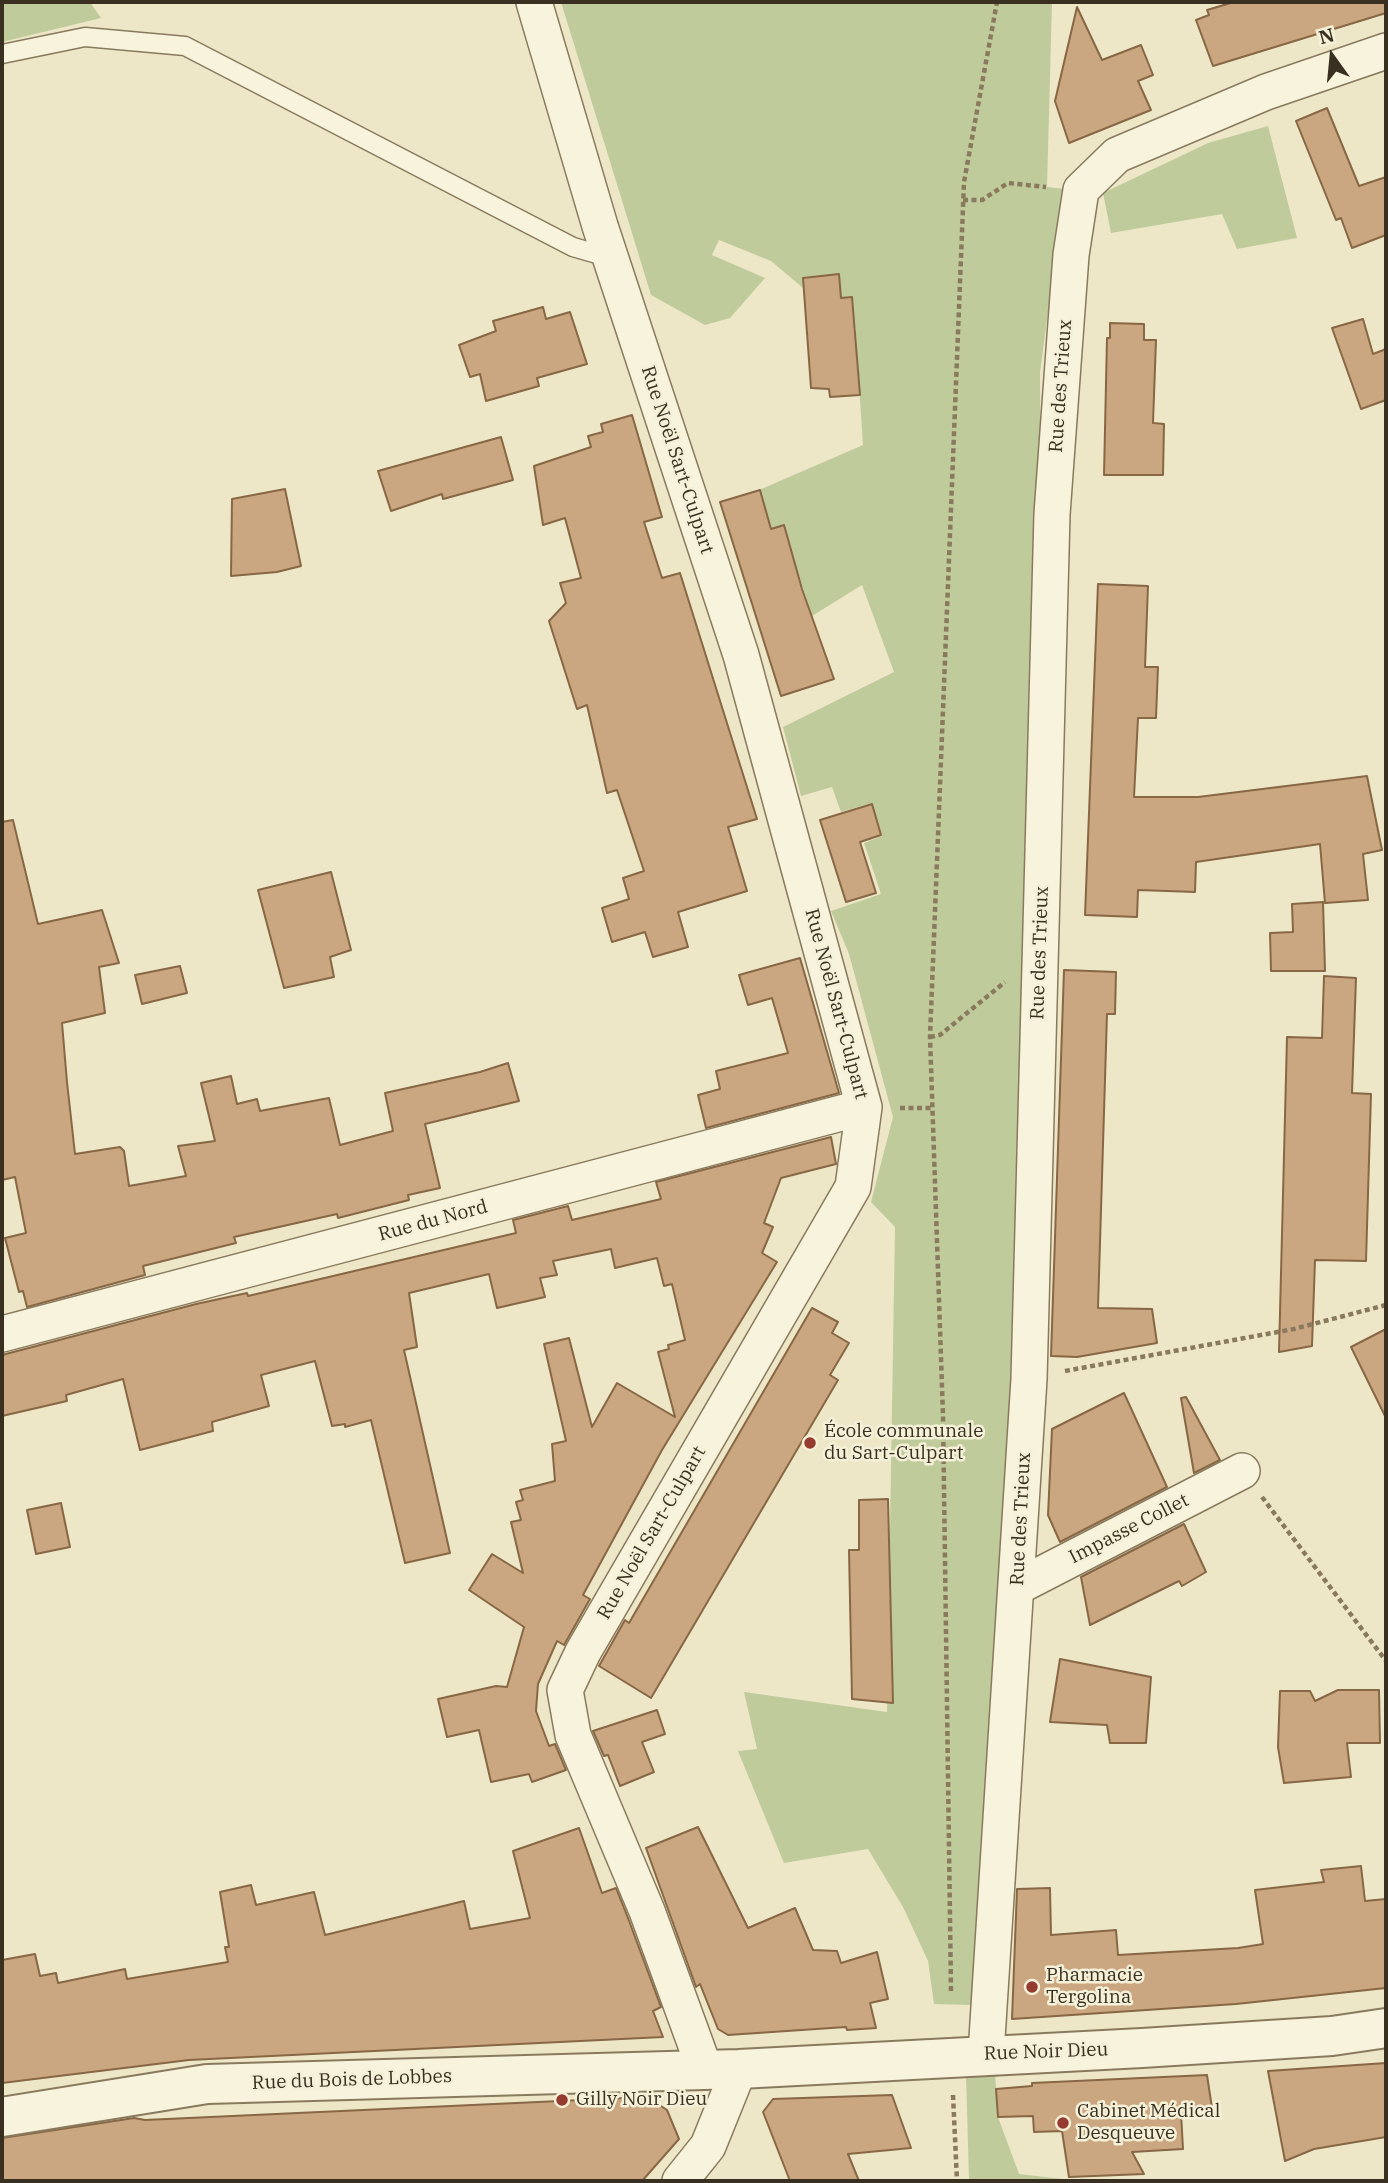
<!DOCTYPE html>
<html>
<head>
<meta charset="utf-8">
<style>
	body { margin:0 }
	#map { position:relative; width:1388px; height:2183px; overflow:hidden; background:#ede7c8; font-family:"IBM Plex Serif",serif }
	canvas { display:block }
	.frame { position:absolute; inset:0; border:4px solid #3a3021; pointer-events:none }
	.north { position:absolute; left:1297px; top:21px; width:70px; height:70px; -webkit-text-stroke:5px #f5f0d8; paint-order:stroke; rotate:345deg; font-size:19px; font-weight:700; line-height:28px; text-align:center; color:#3a3021 }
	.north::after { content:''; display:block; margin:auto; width:24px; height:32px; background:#3a3021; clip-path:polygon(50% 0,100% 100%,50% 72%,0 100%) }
</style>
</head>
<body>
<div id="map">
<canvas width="1388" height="2183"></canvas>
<div class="frame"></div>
<div class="north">N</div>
</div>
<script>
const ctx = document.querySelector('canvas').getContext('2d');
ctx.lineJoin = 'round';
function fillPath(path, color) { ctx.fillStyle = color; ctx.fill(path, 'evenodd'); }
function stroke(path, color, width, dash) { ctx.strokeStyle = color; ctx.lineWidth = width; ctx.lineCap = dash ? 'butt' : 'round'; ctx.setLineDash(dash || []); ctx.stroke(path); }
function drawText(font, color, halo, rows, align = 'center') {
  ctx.font = font + ' "IBM Plex Serif",serif'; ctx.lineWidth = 5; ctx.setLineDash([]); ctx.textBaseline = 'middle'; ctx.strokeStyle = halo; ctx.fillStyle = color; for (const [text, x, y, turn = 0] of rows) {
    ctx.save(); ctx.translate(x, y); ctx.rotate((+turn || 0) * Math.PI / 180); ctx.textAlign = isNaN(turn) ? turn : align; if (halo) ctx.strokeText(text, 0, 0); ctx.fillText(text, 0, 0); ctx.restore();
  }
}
const green = new Path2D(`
	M 9,2 L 90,2 L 101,18 L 2,42 L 2,4 Z
	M 561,2 L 1052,2 L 1047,187 L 1064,189 L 1040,373 L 1042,871 L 972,2005 L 934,2004 L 928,1961 L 903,1907 L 868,1849 L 784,1863 L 738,1751 L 757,1749 L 744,1692 L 887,1712 L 895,1227 L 871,1202 L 893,1117 L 849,954 L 831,911 L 881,894 L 864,843 L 882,836 L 871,803 L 841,812 L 832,787 L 801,796 L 783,727 L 894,672 L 862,585 L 812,616 L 783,526 L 771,529 L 759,490 L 863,445 L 855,323 L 850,324 L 849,297 L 815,298 L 771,261 L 719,240 L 712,255 L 765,278 L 730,318 L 705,325 L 651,295 Z
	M 1268,126 L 1297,238 L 1237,249 L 1222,214 L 1111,233 L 1103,193 L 1208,143 Z
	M 995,2072 L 998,2117 L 1019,2174 L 1080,2181 L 969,2181 L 966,2073 Z`);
const building = new Path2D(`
	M 1234,2 L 1386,2 L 1386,13 L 1213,66 L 1196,20 L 1209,15 L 1207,10 Z
	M 1077,7 L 1102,60 L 1141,45 L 1153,75 L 1138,81 L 1151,110 L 1069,143 L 1055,101 Z
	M 1327,108 L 1359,186 L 1386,177 L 1386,235 L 1352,248 L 1341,218 L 1336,220 L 1296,121 Z
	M 839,274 L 841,298 L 852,297 L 860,395 L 830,397 L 829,389 L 811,388 L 803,278 Z
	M 543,307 L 546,319 L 570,312 L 587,364 L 537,378 L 539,386 L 486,401 L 480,374 L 470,377 L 459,345 L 496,331 L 493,321 Z
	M 1363,319 L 1373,354 L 1386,349 L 1386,400 L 1361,409 L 1332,328 Z
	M 1110,323 L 1144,324 L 1144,340 L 1156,340 L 1153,423 L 1164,424 L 1163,475 L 1104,475 L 1107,338 L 1110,338 Z
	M 632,415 L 662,517 L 644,522 L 662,578 L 680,573 L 757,819 L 728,827 L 747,891 L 678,912 L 688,947 L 653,957 L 645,932 L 612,942 L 602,908 L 629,899 L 623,878 L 644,871 L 617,790 L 607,793 L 587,705 L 577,709 L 549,621 L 566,603 L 560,583 L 581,578 L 565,518 L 543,525 L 534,466 L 591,447 L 588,436 L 603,432 L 601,424 Z
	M 501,437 L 513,480 L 443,499 L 442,494 L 391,511 L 378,471 Z
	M 285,489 L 301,566 L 277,572 L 231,576 L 232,499 Z
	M 760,490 L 771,529 L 784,525 L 802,589 L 834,679 L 781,696 L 720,502 Z
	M 1098,584 L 1148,586 L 1145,667 L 1158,667 L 1156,718 L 1138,718 L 1134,797 L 1198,797 L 1367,776 L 1382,850 L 1363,854 L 1368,900 L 1325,903 L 1320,844 L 1196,862 L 1195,892 L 1138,890 L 1137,917 L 1085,915 Z
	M 872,804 L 881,835 L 860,842 L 876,893 L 846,902 L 820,820 Z
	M 13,820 L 38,924 L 102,910 L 119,963 L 99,967 L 105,1013 L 62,1023 L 67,1082 L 75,1154 L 120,1147 L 124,1151 L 129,1186 L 186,1176 L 178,1146 L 215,1141 L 201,1083 L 231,1076 L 237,1104 L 257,1099 L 260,1111 L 329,1098 L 340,1145 L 393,1131 L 385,1093 L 480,1072 L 508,1063 L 519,1101 L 425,1124 L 440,1188 L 408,1195 L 409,1200 L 338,1218 L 337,1214 L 234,1237 L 236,1243 L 143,1266 L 145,1275 L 27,1307 L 23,1291 L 19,1292 L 5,1238 L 26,1233 L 15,1177 L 2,1180 L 2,822 Z
	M 331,872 L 351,950 L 330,957 L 334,977 L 284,988 L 258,890 Z
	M 1323,902 L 1325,971 L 1271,971 L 1270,933 L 1293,932 L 1292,904 Z
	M 800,958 L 839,1093 L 706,1128 L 698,1095 L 720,1089 L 716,1071 L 788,1053 L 772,998 L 748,1005 L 739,975 Z
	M 180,966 L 187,993 L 142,1004 L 135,975 Z
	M 1064,970 L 1116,972 L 1115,1014 L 1107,1014 L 1098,1308 L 1152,1309 L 1157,1343 L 1077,1357 L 1051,1356 Z
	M 1324,976 L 1356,978 L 1352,1093 L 1371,1094 L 1366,1261 L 1315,1260 L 1312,1346 L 1279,1352 L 1287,1037 L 1322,1038 Z
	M 831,1137 L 836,1164 L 781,1178 L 764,1223 L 773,1227 L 762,1253 L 777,1262 L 662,1450 L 583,1595 L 590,1599 L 564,1645 L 557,1641 L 538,1684 L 536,1711 L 549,1746 L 555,1744 L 566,1770 L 532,1782 L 529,1774 L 491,1782 L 479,1730 L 447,1737 L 438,1699 L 496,1686 L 507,1687 L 524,1627 L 469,1590 L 492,1554 L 523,1573 L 511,1522 L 521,1520 L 516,1502 L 523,1500 L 520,1490 L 555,1481 L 552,1444 L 566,1441 L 544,1344 L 569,1338 L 592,1427 L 617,1383 L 675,1417 L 658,1352 L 669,1349 L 668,1345 L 685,1340 L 672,1284 L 664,1286 L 657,1258 L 615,1268 L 611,1249 L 553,1261 L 557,1275 L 540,1278 L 545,1297 L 497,1308 L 489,1274 L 409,1293 L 417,1347 L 404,1350 L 450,1553 L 405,1563 L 371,1420 L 345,1427 L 345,1424 L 332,1426 L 315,1361 L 261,1375 L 269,1406 L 212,1422 L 213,1431 L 140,1450 L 123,1379 L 66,1395 L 67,1401 L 2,1416 L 2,1355 L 196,1304 L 247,1293 L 248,1296 L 516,1233 L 513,1220 L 568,1206 L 572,1220 L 661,1199 L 656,1182 Z
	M 812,1308 L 838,1322 L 832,1333 L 849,1343 L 830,1375 L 838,1380 L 651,1698 L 599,1666 L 625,1620 L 629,1623 Z
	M 1386,1329 L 1386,1418 L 1351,1347 Z
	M 1124,1393 L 1167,1487 L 1060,1542 L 1048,1515 L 1052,1429 Z
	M 1186,1397 L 1220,1460 L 1194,1473 L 1181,1398 Z
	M 888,1499 L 893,1703 L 852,1699 L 849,1550 L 859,1550 L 859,1500 Z
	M 61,1503 L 70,1547 L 36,1554 L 27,1510 Z
	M 1184,1524 L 1206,1572 L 1182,1586 L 1179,1581 L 1090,1625 L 1081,1577 Z
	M 1060,1659 L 1151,1677 L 1146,1743 L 1110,1743 L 1107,1725 L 1050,1722 Z
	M 1338,1690 L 1379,1690 L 1380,1743 L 1347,1743 L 1351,1777 L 1284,1783 L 1278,1747 L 1280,1691 L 1310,1691 L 1315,1701 Z
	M 657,1710 L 665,1734 L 642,1742 L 654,1772 L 620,1786 L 608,1755 L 604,1756 L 593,1731 Z
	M 698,1827 L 748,1928 L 795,1908 L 813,1950 L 837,1951 L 841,1963 L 877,1952 L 888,1999 L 870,2003 L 876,2028 L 847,2030 L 846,2027 L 728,2035 L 718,2029 L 700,1984 L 696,1987 L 646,1848 Z
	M 579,1828 L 602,1893 L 616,1888 L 628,1918 L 661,2007 L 653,2011 L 663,2037 L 189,2060 L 2,2083 L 2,1960 L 35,1954 L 40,1976 L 56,1973 L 58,1983 L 125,1969 L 127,1979 L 228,1962 L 225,1947 L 229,1947 L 220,1892 L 251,1885 L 256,1905 L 314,1892 L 325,1935 L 464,1901 L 470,1929 L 530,1918 L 513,1851 Z
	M 1361,1866 L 1365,1901 L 1386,1899 L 1386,1988 L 1236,2004 L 1012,2019 L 1017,1889 L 1050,1888 L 1051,1935 L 1116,1930 L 1118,1955 L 1238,1948 L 1263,1944 L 1255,1890 L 1324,1882 L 1321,1870 Z
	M 1386,2063 L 1386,2137 L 1314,2149 L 1285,2161 L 1268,2071 Z
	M 1207,2075 L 1212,2108 L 1181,2113 L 1183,2149 L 1132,2152 L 1144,2174 L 1069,2177 L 1062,2131 L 1034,2132 L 1033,2116 L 998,2117 L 996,2089 L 1032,2086 L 1032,2083 Z
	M 892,2095 L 911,2148 L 848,2154 L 859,2181 L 790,2181 L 763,2112 L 773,2099 Z
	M 647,2097 L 667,2110 L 679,2139 L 642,2181 L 2,2181 L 2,2138 L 134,2118 L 145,2120 Z`);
const path = new Path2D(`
	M 963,200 L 982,200 L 1008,183 L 1046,187
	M 930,1037 L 940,1035 L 1005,982
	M 900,1108 L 932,1108
	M 1065,1371 L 1294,1329 L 1386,1305
	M 1262,1497 L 1386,1661
	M 951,1991 L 943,1416 L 930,1037 L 964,182 L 997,2
	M 953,2095 L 957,2181`);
const service = new Path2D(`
	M 2,54 L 85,37 L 185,46 L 573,247 L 611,258`);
const minor = new Path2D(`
	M 534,2 L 600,226 L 741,655 L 864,1107 L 853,1187 L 583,1652 L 565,1690 L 573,1735 L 647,1911 L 705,2070
	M 2,1334 L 864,1107
	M 1017,1587 L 1242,1471
	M 986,2054 L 1029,1379 L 1052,514 L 1071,255 L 1081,190 L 1117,155 L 1266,92 L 1386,51
	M 680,2181 L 708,2146 L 739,2069`);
const tertiary = new Path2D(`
	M 2,2117 L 207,2084 L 739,2069 L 1142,2048 L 1332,2036 L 1386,2028`);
const markers = [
	[810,1443,7,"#963b30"],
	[1032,1987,7,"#963b30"],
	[562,2100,7,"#963b30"],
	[1063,2123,7,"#963b30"]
];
const streetNames = [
	["Rue des Trieux",1061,386,-86],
	["Rue Noël Sart-Culpart",677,460,72],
	["Rue des Trieux",1040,953,-88],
	["Rue Noël Sart-Culpart",836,1004,75],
	["Rue du Nord",433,1221,-15],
	["Rue des Trieux",1021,1519,-87],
	["Impasse Collet",1129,1529,-27],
	["Rue Noël Sart-Culpart",652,1533,-60],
	["Rue Noir Dieu",1046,2052,-2],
	["Rue du Bois de Lobbes",352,2080,-2]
];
const poiNames = [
	["École communale",824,1432],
	["du Sart-Culpart",824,1454],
	["Pharmacie",1046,1976],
	["Tergolina",1046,1998],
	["Gilly Noir Dieu",576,2100],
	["Cabinet Médical",1077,2112],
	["Desqueuve",1077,2134]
];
fillPath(green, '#c0cb9c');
fillPath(building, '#caa780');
stroke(building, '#876744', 2);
stroke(service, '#897a5e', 21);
stroke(minor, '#897a5e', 38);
stroke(tertiary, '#897a5e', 42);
stroke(path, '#897a5e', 4.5, [5, 3.5]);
stroke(service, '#f8f3dc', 18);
stroke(minor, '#f8f3dc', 35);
stroke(tertiary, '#f8f3dc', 38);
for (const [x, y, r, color] of markers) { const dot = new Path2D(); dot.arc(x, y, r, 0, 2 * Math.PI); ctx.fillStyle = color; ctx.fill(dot); stroke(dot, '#f5f0d8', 2.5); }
drawText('19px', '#3a3021', '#f5f0d8', streetNames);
drawText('19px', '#3a3021', '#f5f0d8', poiNames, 'left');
</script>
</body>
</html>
